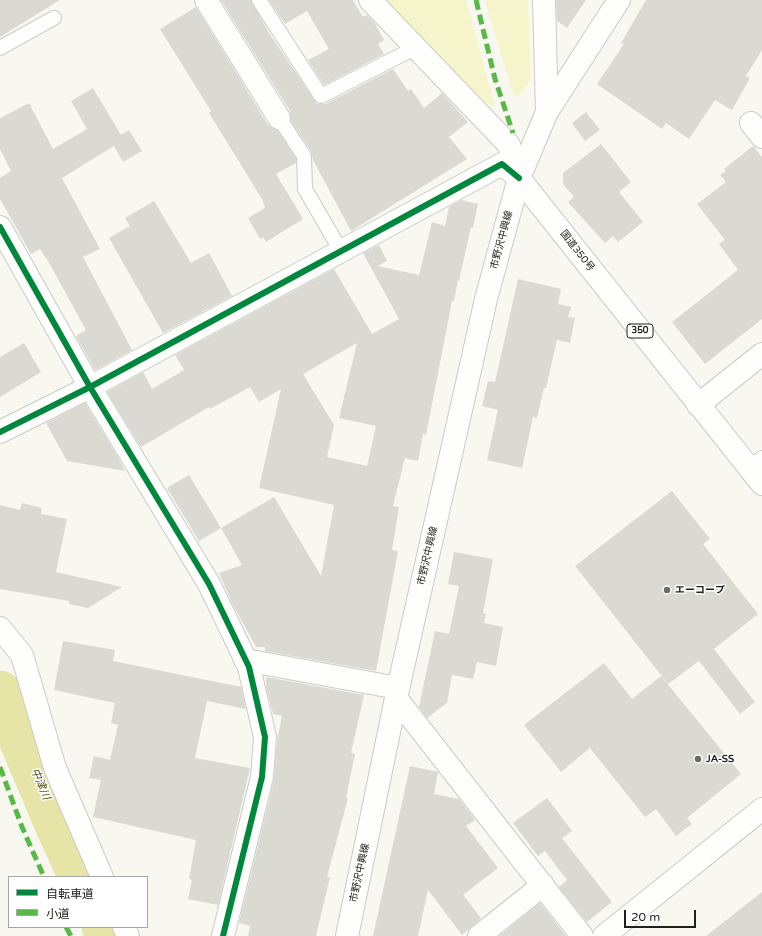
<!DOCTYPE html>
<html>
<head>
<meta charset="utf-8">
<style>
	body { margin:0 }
	#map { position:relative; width:762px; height:936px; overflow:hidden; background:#f8f8f0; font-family:"Varela Round","Noto Sans JP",sans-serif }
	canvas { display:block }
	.legend { position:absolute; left:8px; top:876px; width:140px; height:52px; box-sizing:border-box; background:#fff; border:1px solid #a6a6a4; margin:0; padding:5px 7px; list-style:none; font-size:12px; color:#21211c }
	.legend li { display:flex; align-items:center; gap:8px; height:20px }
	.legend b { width:20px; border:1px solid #a6a6a4 }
	.scale { position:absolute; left:624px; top:910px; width:72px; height:18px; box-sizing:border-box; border:2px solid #21211c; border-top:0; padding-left:5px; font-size:12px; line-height:14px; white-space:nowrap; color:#21211c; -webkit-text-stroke:3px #fff; paint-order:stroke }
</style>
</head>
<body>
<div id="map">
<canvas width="762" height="936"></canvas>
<ul class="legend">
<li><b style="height:5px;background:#00873e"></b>自転車道</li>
<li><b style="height:5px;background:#58b947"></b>小道</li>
</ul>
<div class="scale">20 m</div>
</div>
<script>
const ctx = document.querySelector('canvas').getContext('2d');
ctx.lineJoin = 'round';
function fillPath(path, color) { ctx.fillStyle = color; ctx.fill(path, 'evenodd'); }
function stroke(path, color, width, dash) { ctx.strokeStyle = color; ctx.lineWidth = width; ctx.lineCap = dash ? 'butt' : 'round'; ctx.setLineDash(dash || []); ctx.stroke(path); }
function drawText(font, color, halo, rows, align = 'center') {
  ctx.font = font + ' "Varela Round","Noto Sans JP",sans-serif'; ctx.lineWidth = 3; ctx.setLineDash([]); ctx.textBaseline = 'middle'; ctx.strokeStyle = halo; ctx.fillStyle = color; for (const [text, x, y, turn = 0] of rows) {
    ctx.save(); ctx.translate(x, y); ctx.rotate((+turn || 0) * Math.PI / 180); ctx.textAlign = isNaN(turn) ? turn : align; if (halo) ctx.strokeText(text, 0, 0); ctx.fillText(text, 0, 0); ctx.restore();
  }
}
const green = new Path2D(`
	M 385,0 L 466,0 L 495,107 L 481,101 Z
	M 485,0 L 528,0 L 531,79 L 520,95 L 514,97 Z`);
const river = new Path2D(`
	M 0,692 L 54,820 L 80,877
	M 103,927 L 107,936`);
const building = new Path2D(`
	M 0,0 L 60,0 L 0,37 Z
	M 221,0 L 251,0 L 269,33 L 317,104 L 325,104 L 393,69 L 408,91 L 411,89 L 424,108 L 442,93 L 468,122 L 449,137 L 467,159 L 351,231 L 313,160 L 311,151 L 291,121 L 290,111 Z
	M 269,0 L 353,0 L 363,17 L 367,15 L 374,22 L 384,40 L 378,44 L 384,54 L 324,85 L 308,60 L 329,49 L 307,11 L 285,24 Z
	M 556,0 L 586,0 L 567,28 L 557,21 Z
	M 646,0 L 762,0 L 762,50 L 746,76 L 750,78 L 732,110 L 715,100 L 689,139 L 666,123 L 662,129 L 597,84 L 624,44 L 621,43 Z
	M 196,7 L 268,125 L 277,130 L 296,159 L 296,163 L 276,174 L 303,219 L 266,242 L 263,237 L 260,239 L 248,218 L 265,208 L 262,199 L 209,113 L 211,111 L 160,29 Z
	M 93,88 L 121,135 L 129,130 L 142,151 L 123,162 L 114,146 L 62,178 L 100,249 L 83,257 L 132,350 L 95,370 L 76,336 L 86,330 L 48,261 L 40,249 L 31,254 L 0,199 L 0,178 L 11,171 L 0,149 L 0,118 L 29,103 L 53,149 L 87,129 L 71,101 Z
	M 586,112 L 600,130 L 585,141 L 572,123 Z
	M 601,144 L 631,182 L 619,192 L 643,222 L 618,242 L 613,236 L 605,243 L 568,202 L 574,197 L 563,184 L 563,173 Z
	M 753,146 L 762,157 L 762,319 L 705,364 L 672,322 L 738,270 L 719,244 L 725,240 L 697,204 L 726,182 L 720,175 L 726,171 L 724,169 Z
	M 461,200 L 478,204 L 473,228 L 471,227 L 459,281 L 458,280 L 454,301 L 452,301 L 426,435 L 423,434 L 418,461 L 405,458 L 393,506 L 399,507 L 392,550 L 398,551 L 376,671 L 265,651 L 265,647 L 256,647 L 233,605 L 219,573 L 242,565 L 221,528 L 274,497 L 321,576 L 334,505 L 259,488 L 281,389 L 259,402 L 250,387 L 210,409 L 209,407 L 141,447 L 107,392 L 143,372 L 152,389 L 184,370 L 175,355 L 334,269 L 372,334 L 399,319 L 363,253 L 379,245 L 387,261 L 377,266 L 419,275 L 432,222 L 445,226 L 449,207 ZM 357,343 L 339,418 L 376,426 L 367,466 L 327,457 L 334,425 L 303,374 Z
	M 154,201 L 191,263 L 209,253 L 232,296 L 163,333 L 109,238 L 130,226 L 125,218 Z
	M 518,279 L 561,289 L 558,304 L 571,307 L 568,317 L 575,318 L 570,343 L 557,340 L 546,388 L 544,388 L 537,418 L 533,417 L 522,468 L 487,460 L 498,410 L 482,406 L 488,381 L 495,382 Z
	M 24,343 L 41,372 L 0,397 L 0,357 Z
	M 85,403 L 119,459 L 125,471 L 67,461 L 46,423 Z
	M 189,475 L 221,528 L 199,541 L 167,488 Z
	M 672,491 L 710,539 L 703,544 L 758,614 L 714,649 L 755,702 L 740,714 L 699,661 L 668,684 L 575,566 Z
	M 22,503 L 42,508 L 41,514 L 67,519 L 56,572 L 122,587 L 88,608 L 69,604 L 69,601 L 0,589 L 0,505 L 20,510 Z
	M 454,552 L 493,559 L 483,613 L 486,614 L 484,623 L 503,627 L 496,666 L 477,662 L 473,679 L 452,675 L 447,703 L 427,718 L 419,707 L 435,631 L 449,634 L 459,586 L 448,584 Z
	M 63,641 L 115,650 L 113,661 L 241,687 L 246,709 L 207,701 L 195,758 L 250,768 L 218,905 L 188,899 L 192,880 L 189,879 L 196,840 L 93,817 L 101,780 L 89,778 L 94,756 L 110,760 L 118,725 L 111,723 L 115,703 L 54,690 Z
	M 604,663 L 632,699 L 661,676 L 741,774 L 687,818 L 692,824 L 676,836 L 656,809 L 645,817 L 590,748 L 561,772 L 524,725 Z
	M 266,677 L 364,695 L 351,753 L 355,754 L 346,798 L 348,798 L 327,877 L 330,877 L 316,936 L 248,936 L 250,926 L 239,923 L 274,780 L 277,741 L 282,716 L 273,714 L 266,687 Z
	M 410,766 L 438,772 L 434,794 L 459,799 L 475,820 L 466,826 L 498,868 L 463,895 L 481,918 L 462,935 L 428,890 L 418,936 L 373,936 Z
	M 547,798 L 572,831 L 562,838 L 612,902 L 587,922 L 559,887 L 567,880 L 545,851 L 538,856 L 513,823 Z
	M 762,892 L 762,936 L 706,936 Z
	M 540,903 L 566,936 L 499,936 Z`);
const service = new Path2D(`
	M 259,0 L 321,96 L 415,48
	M 0,48 L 54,18
	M 279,118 L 304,156 L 305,189 L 341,251
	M 749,468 L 762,458`);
const minor = new Path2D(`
	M 206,0 L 279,118
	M 370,0 L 509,145 L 519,178
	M 544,0 L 547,112
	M 751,123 L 762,137
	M 0,227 L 90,387 L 209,584 L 249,667 L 265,737 L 262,777 L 223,936
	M 698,405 L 762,354
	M 0,432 L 90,387 L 502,164 L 519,178
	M 0,628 L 22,655 L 55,768 L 102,877
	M 245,660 L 398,688
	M 396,698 L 582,936
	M 124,927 L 128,936
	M 479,936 L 543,885
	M 604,936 L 762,809`);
const secondary = new Path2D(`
	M 347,936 L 396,698 L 486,299 L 519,178`);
const trunk = new Path2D(`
	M 619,0 L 547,112 L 519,178 L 762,484`);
const quiet = new Path2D(`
	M 476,0 L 495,79 L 513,133
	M 0,767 L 22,827 L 44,877
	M 66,927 L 71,936`);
const cycleway = new Path2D(`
	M 0,227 L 90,387 L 209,584 L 249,667 L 265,737 L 262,777 L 223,936
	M 0,432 L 90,387 L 502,164 L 519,178`);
const markers = [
	[667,590,4,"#6c6c66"],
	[698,759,4,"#6c6c66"]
];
const shields = [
	[640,331,26]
];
const shieldNames = [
	["350",640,331]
];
const streetNames = [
	["市野沢中興線",502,240,-75],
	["国道350号",577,251,52],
	["市野沢中興線",428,556,-77],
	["市野沢中興線",360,873,-78]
];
const poiNames = [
	["エーコープ",675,590],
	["JA-SS",706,759]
];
const waterNames = [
	["中津川",40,784,67]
];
fillPath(green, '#f5f4cb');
stroke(river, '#e7e4a7', 43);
fillPath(building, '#dadad3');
stroke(service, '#cbcbc6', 16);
stroke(minor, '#cbcbc6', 24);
stroke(secondary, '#cbcbc6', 24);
stroke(trunk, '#cbcbc6', 24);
stroke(service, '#fefefd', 14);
stroke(minor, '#fefefd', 22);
stroke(secondary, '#fefefd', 22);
stroke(trunk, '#fefefd', 22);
stroke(quiet, '#58b947', 5, [10, 5]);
stroke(cycleway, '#00873e', 6);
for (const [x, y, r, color] of markers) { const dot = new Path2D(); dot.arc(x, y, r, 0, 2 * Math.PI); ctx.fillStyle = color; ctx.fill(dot); stroke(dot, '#fff', 1.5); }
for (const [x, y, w] of shields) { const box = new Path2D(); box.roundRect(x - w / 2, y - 7, w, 14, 3); ctx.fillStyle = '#fff'; ctx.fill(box); stroke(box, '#21211c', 1); }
drawText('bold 9px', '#21211c', null, shieldNames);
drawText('10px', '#21211c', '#fff', streetNames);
drawText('bold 10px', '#21211c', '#fff', poiNames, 'left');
drawText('italic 11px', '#565214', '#fff', waterNames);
</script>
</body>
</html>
